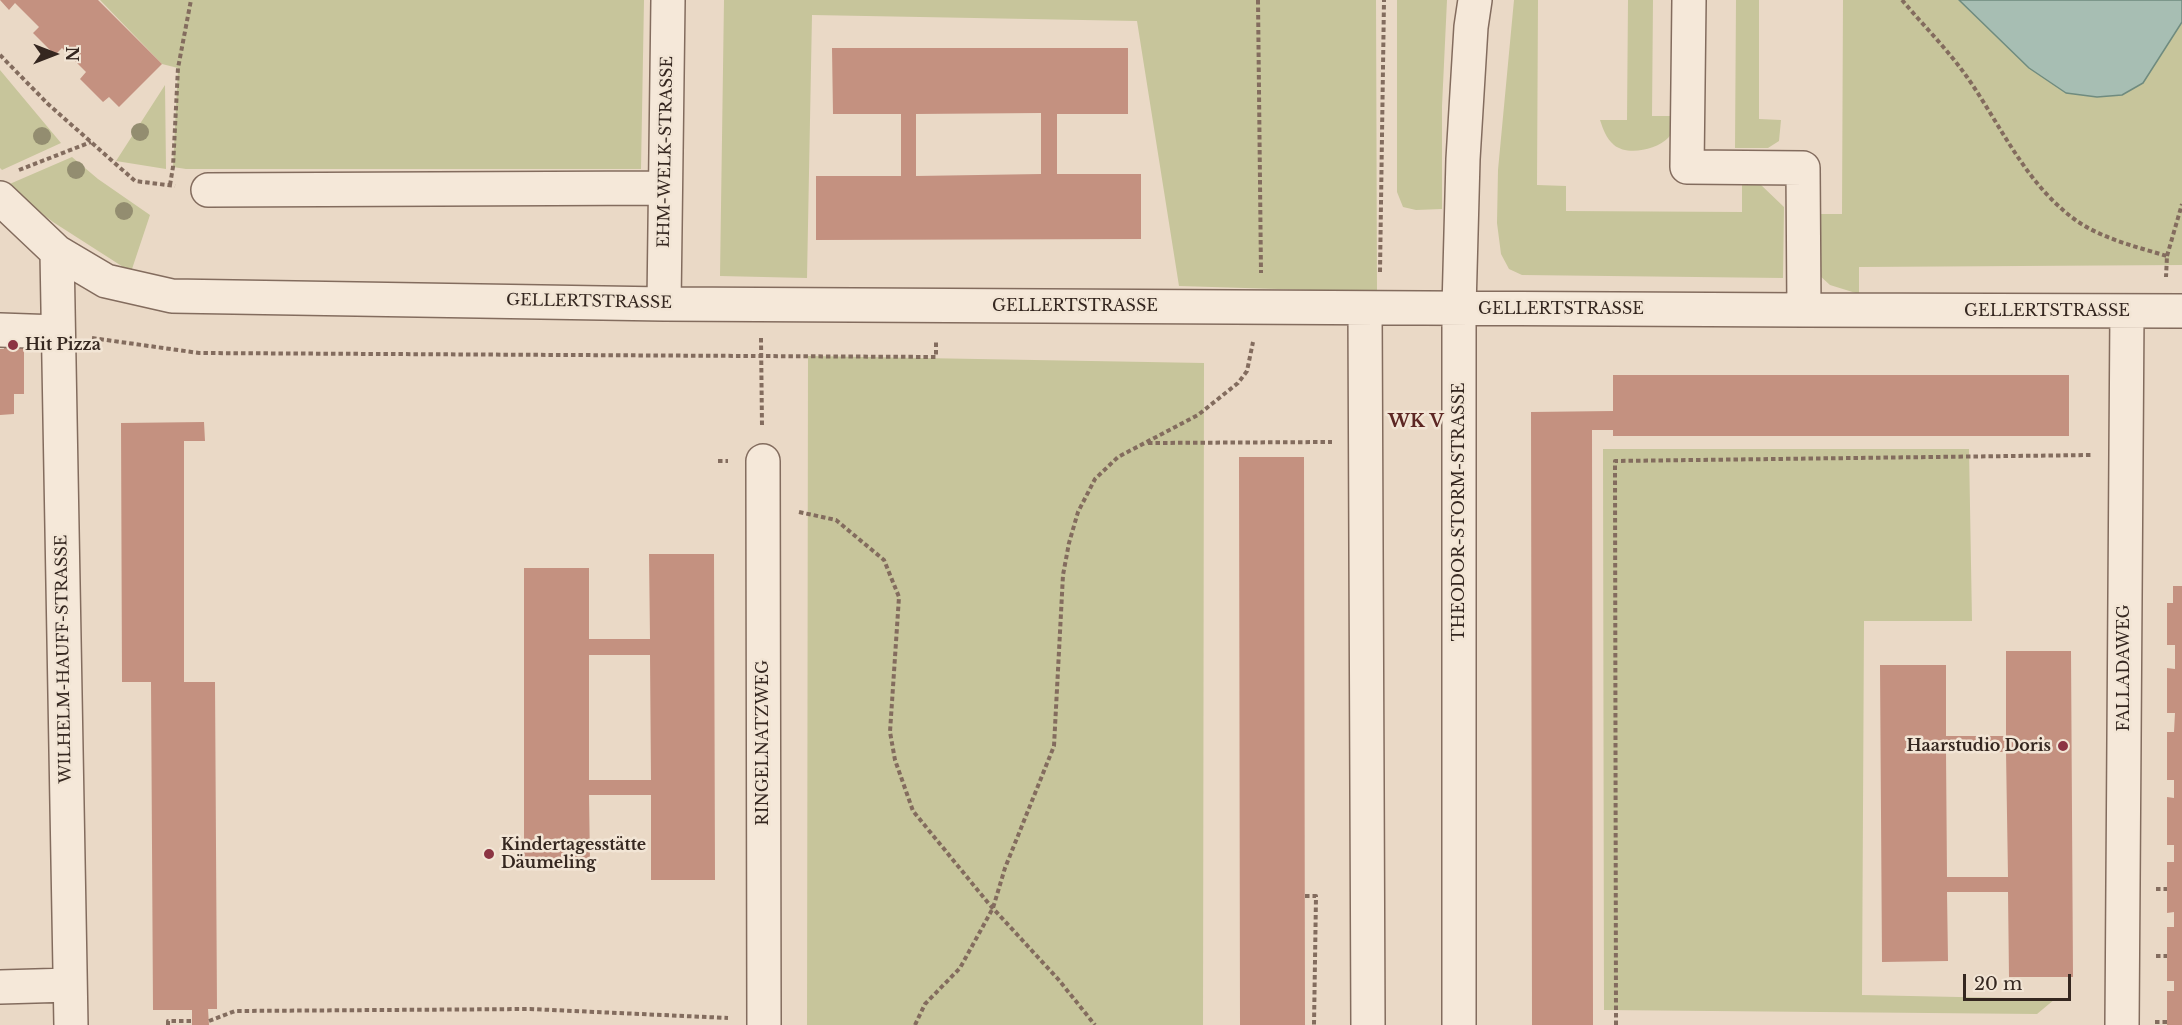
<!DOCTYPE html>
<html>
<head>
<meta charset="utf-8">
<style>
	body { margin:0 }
	#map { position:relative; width:2182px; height:1025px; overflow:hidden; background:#ead9c6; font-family:"Libre Baskerville",serif }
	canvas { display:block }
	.north { position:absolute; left:24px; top:24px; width:60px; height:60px; -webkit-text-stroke:4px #f2e5d5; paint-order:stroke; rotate:90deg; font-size:16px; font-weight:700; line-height:24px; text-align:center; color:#352720 }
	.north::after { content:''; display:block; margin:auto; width:21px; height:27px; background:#352720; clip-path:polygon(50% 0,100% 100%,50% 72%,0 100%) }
	.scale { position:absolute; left:1963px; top:974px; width:108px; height:27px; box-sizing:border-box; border:3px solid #352720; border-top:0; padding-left:8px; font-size:18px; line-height:21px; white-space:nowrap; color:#352720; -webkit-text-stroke:4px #f2e5d5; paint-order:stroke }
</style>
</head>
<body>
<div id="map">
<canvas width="2182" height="1025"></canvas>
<div class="north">N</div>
<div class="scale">20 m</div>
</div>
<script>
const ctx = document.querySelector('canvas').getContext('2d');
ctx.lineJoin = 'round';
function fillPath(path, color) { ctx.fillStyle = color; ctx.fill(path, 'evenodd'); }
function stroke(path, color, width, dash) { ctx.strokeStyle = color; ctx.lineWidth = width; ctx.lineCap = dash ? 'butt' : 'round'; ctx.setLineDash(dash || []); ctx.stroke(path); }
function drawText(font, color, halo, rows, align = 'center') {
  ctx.font = font + ' "Libre Baskerville",serif'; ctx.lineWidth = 5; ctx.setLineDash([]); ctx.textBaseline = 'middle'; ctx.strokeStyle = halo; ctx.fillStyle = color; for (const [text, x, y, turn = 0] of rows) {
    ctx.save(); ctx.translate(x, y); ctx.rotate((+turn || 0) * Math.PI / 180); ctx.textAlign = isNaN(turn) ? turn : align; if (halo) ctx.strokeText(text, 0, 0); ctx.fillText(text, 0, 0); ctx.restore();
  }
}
const green = new Path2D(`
	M 100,0 L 644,0 L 641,169 L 186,169 L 173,167 L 178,68 L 162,64 Z
	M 724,0 L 1376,0 L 1377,292 L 1179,286 L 1137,21 L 812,15 L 807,278 L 720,276 Z
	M 1397,0 L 1447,0 L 1442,106 L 1442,209 L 1416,210 L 1403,207 L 1397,192 Z
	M 1514,0 L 1538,0 L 1537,185 L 1566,186 L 1566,211 L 1742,212 L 1742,183 L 1760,184 L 1784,207 L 1783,278 L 1522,275 L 1509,269 L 1501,254 L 1497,223 L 1498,170 Z
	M 1628,0 L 1653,0 L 1652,116 L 1674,116 C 1674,125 1674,132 1668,138 C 1656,150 1627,156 1614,145 C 1606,138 1603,129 1600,120 L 1627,120 Z
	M 1736,0 L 1759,0 L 1759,119 L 1781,120 L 1779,141 L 1768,148 L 1735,148 Z
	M 1843,0 L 2182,0 L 2182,265 L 1859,267 L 1859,294 L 1830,285 L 1819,275 L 1815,214 L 1842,214 Z
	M 0,70 L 61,143 L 2,170 L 0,168 Z
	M 165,85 L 166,169 L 116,161 Z
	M 72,157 L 98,179 L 150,215 L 131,272 L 53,222 L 5,186 Z
	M 808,356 L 1204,363 L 1203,1025 L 807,1025 Z
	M 1969,449 L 1972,621 L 1864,621 L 1862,995 L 2055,999 L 2037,1014 L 1604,1010 L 1603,449 Z`);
const water = new Path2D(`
	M 1959,0 L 2182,0 L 2182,22 L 2143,83 L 2122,95 L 2097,97 L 2066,93 L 2029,68 Z`);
const building = new Path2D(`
	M 0,0 L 98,0 L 162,64 L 119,107 L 109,97 L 103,102 L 80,79 L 86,72 L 62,48 L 55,55 L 33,33 L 39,27 L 15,3 L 9,10 Z
	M 832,48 L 1128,48 L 1128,114 L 1057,114 L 1057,174 L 1141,174 L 1141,239 L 816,240 L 816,176 L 901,176 L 901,114 L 833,114 ZM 1041,113 L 1041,174 L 916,176 L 916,114 Z
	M 3,339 L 24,339 L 24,394 L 14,394 L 14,414 L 0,415 L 0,349 L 4,349 Z
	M 1613,375 L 2069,375 L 2069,436 L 1613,436 L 1613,430 L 1592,430 L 1593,1025 L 1532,1025 L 1531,412 L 1613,411 Z
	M 204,422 L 205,441 L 184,441 L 184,682 L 215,682 L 217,1009 L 208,1009 L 209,1025 L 192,1025 L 192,1010 L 153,1010 L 151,682 L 122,682 L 121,423 Z
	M 1239,457 L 1304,457 L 1305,1025 L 1240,1025 Z
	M 649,554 L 714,554 L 715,880 L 651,880 L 651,795 L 589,795 L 590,864 L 524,864 L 524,568 L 589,568 L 589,639 L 650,639 ZM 589,655 L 650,655 L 651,780 L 589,780 Z
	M 2173,586 L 2182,586 L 2182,1025 L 2167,1025 L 2167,991 L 2174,991 L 2174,981 L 2167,981 L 2167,927 L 2174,927 L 2174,912 L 2167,913 L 2167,862 L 2174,862 L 2174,845 L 2167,845 L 2167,797 L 2174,798 L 2174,780 L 2167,780 L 2167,732 L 2174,732 L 2175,713 L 2167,713 L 2167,668 L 2175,669 L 2175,645 L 2167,645 L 2167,603 L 2173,603 Z
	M 2006,651 L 2071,651 L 2073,977 L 2009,977 L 2008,892 L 1947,892 L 1948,961 L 1882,962 L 1880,665 L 1946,665 L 1946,736 L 2006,736 ZM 1946,752 L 2006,752 L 2008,877 L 1947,877 Z`);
const path = new Path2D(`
	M 1258,0 L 1261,273
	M 1902,0 C 1923,25 1948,50 1967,77 C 2002,127 2026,185 2077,221 C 2103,239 2137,247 2167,256 L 2166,277
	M 0,55 L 48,104 L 135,181 L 175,186
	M 19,170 L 91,142
	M 170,185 L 173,167 L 178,68 L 191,0
	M 2167,256 L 2182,204
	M 1380,272 L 1384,0
	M 92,338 L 199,353 L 936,357 L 936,340
	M 761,338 L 762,426
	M 1148,443 L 1332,442
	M 718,461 L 728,461
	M 799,512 L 836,520 L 884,560 L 899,597 L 890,732 L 895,760 L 913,811 L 989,904 L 1058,979 L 1095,1025
	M 2156,889 L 2167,889
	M 1305,896 L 1316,896 L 1314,1025
	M 2156,956 L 2167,956
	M 209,1021 L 235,1011 L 530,1009 L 728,1018
	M 2155,1022 L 2167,1022
	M 168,1025 L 168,1021 L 192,1021
	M 915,1025 L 925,1004 L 960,968 L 993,908 L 1005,868 L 1054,746 L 1063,575 L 1069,543 L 1078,512 L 1095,479 L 1118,457 L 1198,415 L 1238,383 L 1247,371 L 1253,342
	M 1616,1025 L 1615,461 L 2091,455`);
const minor = new Path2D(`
	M 1689,0 L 1687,167 L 1803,168 L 1804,310
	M 208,190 L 665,188
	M 0,198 L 57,252 L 106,281 L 172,296 L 664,304 L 1804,310 L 2182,311
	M 57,252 L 71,1025
	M 664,304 L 668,0
	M 1365,308 L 1368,1025
	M 0,330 L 58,332
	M 763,461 L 764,1025
	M 0,987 L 70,985
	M 1459,1025 L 1459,308 L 1463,159 L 1471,27 L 1475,0
	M 2122,1025 L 2127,311`);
const trees = [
	[140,132],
	[42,136],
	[76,170],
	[124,211]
];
const markers = [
	[13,345,6,"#8c3443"],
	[2063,746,6,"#8c3443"],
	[489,854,6,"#8c3443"]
];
const streetNames = [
	["EHM-WELK-STRASSE",666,152,-89],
	["GELLERTSTRASSE",589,302,1],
	["GELLERTSTRASSE",1075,306],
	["GELLERTSTRASSE",1561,309],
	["GELLERTSTRASSE",2047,311],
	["THEODOR-STORM-STRASSE",1459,512,-90],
	["WILHELM-HAUFF-STRASSE",64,659,-91],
	["FALLADAWEG",2124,668,-90],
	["RINGELNATZWEG",763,743,-90]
];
const poiNames = [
	["Hit Pizza",25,345],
	["Haarstudio Doris",2051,746,"right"],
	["Kindertagesstätte",501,845],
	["Däumeling",501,863]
];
const neighbourhoodNames = [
	["WK V",1416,422]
];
fillPath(green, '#c7c59b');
fillPath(water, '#a7beb3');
stroke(water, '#6f8b7f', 1.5);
fillPath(building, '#c49180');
stroke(minor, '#836c5e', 36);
stroke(path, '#836c5e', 4, [4.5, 3]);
stroke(minor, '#f5e8d9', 33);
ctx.fillStyle = '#938d70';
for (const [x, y] of trees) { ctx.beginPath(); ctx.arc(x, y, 9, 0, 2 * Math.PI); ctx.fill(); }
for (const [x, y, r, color] of markers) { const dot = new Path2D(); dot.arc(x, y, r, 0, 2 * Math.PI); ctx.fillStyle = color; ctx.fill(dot); stroke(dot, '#f2e5d5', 2); }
drawText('16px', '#352720', '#f2e5d5', streetNames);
drawText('bold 16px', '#352720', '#f2e5d5', poiNames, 'left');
drawText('bold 18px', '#5d2724', '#f2e5d5', neighbourhoodNames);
</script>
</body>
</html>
